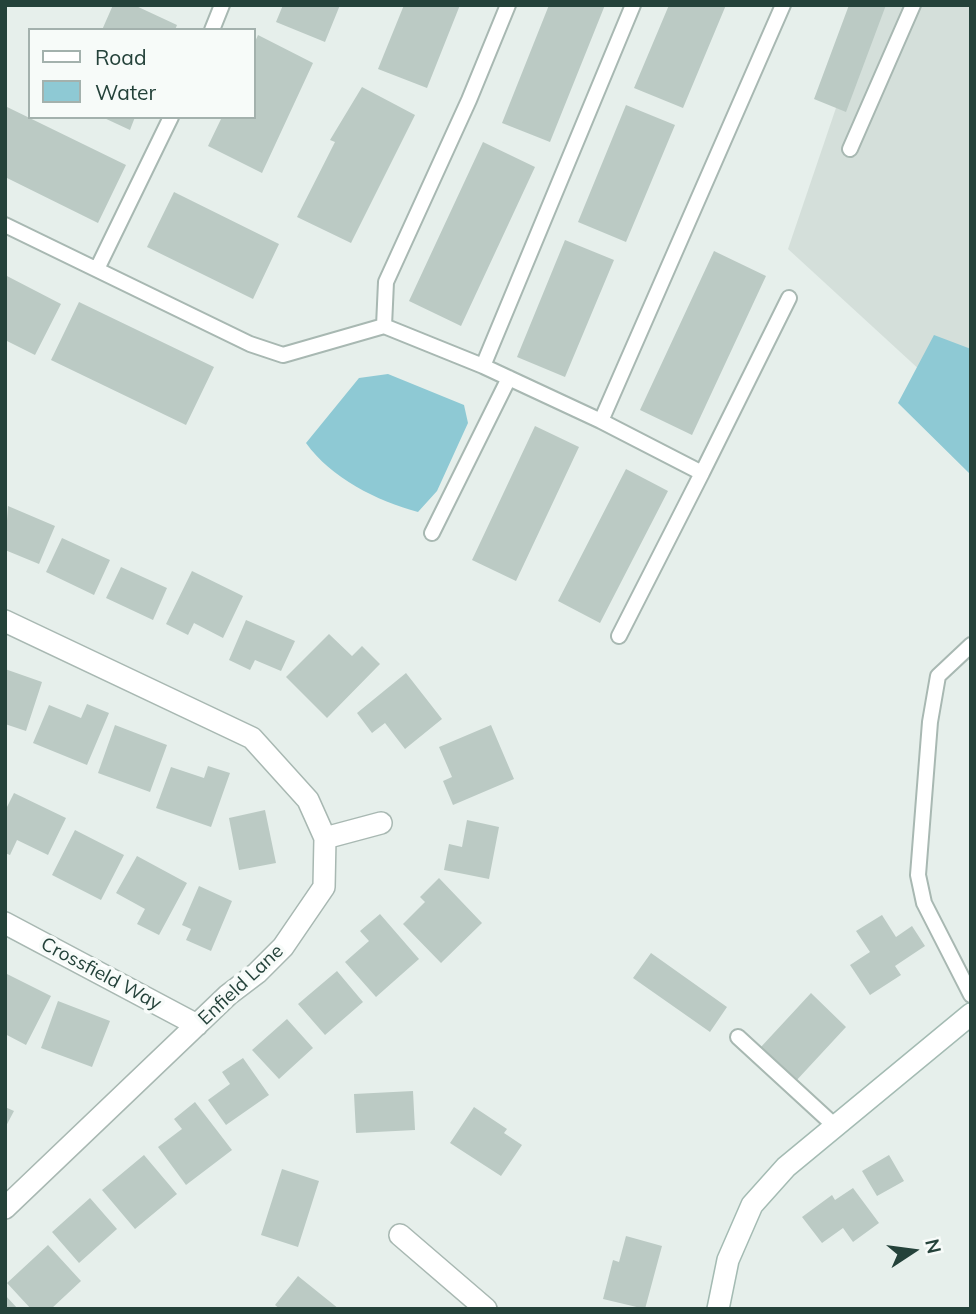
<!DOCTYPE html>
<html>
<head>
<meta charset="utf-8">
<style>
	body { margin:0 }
	#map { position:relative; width:976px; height:1314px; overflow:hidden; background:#e6efeb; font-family:Mulish,sans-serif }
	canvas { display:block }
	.frame { position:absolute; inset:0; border:7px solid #24423a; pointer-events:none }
	.legend { position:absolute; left:28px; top:28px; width:228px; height:91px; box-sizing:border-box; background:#f7fbf9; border:2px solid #a3b1ad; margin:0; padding:9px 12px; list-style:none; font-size:21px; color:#24423a }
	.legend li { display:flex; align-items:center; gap:14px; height:35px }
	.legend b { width:35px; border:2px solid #a3b1ad }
	.north { position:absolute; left:878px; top:1216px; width:70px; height:70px; -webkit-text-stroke:5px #f7fbf9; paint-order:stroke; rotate:77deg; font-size:19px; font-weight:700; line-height:28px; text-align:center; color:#24423a }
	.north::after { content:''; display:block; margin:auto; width:24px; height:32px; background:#24423a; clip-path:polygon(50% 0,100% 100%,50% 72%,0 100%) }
</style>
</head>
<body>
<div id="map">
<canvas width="976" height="1314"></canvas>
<div class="frame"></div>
<ul class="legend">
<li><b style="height:9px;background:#fff"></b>Road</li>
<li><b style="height:19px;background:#8ec9d4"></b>Water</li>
</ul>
<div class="north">N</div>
</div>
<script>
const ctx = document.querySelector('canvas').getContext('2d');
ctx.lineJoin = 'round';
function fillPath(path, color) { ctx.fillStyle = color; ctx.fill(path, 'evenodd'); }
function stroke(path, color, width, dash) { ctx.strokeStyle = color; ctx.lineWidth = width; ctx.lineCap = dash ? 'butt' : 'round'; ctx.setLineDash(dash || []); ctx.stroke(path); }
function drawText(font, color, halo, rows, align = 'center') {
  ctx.font = font + ' Mulish,sans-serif'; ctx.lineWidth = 7; ctx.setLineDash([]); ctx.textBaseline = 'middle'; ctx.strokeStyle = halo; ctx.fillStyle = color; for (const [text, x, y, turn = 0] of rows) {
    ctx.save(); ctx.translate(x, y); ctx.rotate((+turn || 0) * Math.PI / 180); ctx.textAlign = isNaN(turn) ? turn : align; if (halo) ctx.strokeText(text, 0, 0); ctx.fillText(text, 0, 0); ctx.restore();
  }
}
const built = new Path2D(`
	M 871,5 L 971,5 L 971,417 L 788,249 Z`);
const water = new Path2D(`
	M 934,335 L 971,349 L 971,475 L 898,403 Z
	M 388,374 L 464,405 L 468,423 L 437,491 L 418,512 C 377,501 331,478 306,443 L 359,378 Z`);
const building = new Path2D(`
	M 113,5 L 134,5 L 177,25 L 175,30 L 102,30 Z
	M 283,5 L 340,5 L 325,42 L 276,22 Z
	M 404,5 L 460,5 L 427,88 L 378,69 Z
	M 549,5 L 605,5 L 550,142 L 502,123 Z
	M 669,5 L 726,5 L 683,108 L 634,88 Z
	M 849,5 L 886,5 L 846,112 L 814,99 Z
	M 258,35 L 313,63 L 262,173 L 208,146 L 222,117 L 254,117 L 254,44 Z
	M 362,87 L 415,115 L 351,243 L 297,217 L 335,142 L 330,140 Z
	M 626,105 L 675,125 L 626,242 L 578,222 Z
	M 5,106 L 126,165 L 98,223 L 5,177 Z
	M 102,117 L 135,117 L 130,130 Z
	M 483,142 L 535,167 L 461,326 L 409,301 Z
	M 174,192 L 279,244 L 253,299 L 147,247 Z
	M 565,240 L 614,260 L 565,377 L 517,357 Z
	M 714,251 L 766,276 L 692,435 L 640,410 Z
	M 5,275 L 61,304 L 35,355 L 5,340 Z
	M 79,302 L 214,367 L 186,425 L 51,360 Z
	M 535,426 L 579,447 L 516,581 L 472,560 Z
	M 626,469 L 668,491 L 600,623 L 558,601 Z
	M 8,506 L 55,526 L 39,564 L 5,550 Z
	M 62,538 L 110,560 L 94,595 L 46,572 Z
	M 121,567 L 167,588 L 153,620 L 106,598 Z
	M 192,571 L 243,596 L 223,638 L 194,623 L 188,635 L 166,624 Z
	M 246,620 L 295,641 L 281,671 L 255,660 L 250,670 L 229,660 Z
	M 329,634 L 352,656 L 362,646 L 380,664 L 327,718 L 286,677 Z
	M 5,669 L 42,682 L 26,731 L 5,724 Z
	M 406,673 L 442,719 L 405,749 L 385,723 L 372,733 L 357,713 Z
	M 87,704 L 109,713 L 87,765 L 33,743 L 49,705 L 81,718 Z
	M 115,725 L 167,745 L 150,792 L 98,773 Z
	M 491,725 L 514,779 L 453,805 L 443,781 L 452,777 L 439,747 Z
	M 208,766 L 230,773 L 211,827 L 156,808 L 171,767 L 204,778 Z
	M 14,793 L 66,818 L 48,855 L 17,840 L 10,855 L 5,853 L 5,811 Z
	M 265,810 L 276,863 L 239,870 L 229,818 Z
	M 467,820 L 499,827 L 489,879 L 444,870 L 449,844 L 462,847 Z
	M 75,830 L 124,855 L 101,900 L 52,875 Z
	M 137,856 L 187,883 L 159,935 L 137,924 L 145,909 L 116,893 Z
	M 439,878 L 482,923 L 441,963 L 403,924 L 425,902 L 420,897 Z
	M 199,886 L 232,901 L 211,951 L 186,940 L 191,929 L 182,925 Z
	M 380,914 L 419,959 L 376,997 L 345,962 L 369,941 L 360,931 Z
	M 882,915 L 896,937 L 912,926 L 925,946 L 895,966 L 901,975 L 870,995 L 850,965 L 870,952 L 856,931 Z
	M 651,953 L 727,1007 L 710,1032 L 633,978 Z
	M 337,971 L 363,1002 L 325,1035 L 298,1004 Z
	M 5,973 L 51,996 L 26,1045 L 5,1034 Z
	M 811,993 L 846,1027 L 795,1082 L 760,1048 Z
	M 58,1001 L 110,1021 L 92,1067 L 41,1048 Z
	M 287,1019 L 313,1048 L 279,1079 L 252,1050 Z
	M 243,1058 L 269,1095 L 226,1125 L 208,1100 L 230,1084 L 222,1072 Z
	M 413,1091 L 415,1130 L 356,1133 L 354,1094 Z
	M 195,1102 L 232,1150 L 186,1185 L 158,1147 L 182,1129 L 174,1119 Z
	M 5,1107 L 14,1111 L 5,1128 Z
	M 474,1107 L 507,1129 L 504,1133 L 522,1145 L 501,1176 L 450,1143 Z
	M 144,1155 L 177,1194 L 135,1229 L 102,1190 Z
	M 889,1155 L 904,1181 L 877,1196 L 862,1171 Z
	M 282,1169 L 319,1181 L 298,1247 L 261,1235 Z
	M 853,1188 L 879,1223 L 853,1242 L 843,1228 L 822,1243 L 802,1217 L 832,1195 L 835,1200 Z
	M 90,1198 L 117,1229 L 79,1263 L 52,1232 Z
	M 626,1236 L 662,1246 L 645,1309 L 603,1299 L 613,1260 L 619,1262 Z
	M 48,1245 L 81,1281 L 51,1309 L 31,1309 L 7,1283 Z
	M 298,1276 L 339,1309 L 280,1309 L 275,1305 Z
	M 5,1295 L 18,1309 L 5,1309 Z`);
const lane = new Path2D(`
	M 212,30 L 222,5
	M 850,149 L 913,5
	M 5,225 L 250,344 L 283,355 L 384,326 L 483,366 L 601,421 L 783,5
	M 97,269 L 171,117
	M 384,326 L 386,282 L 469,100 L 508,5
	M 483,366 L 633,5
	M 601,421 L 702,473 L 789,298
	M 432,533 L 509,378
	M 619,636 L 702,473
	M 971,645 L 938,676 L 930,722 L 918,875 L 924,903 L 971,995
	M 738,1037 L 836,1127`);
const street = new Path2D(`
	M 5,621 L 252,738 L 308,800 L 325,838 L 324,887 L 283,947 L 257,973 L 228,995 L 5,1208
	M 325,838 L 381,823
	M 5,923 L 197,1025
	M 400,1235 L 486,1309`);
const secondary = new Path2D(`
	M 718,1309 L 728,1260 L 752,1205 L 786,1167 L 971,1014`);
const streetNames = [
	["Crossfield Way",101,974,28],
	["Enfield Lane",241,985,-43]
];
fillPath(built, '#d4dfda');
fillPath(water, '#8ec9d4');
fillPath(building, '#bbcac4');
stroke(lane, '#a8b8b2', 18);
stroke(street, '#a8b8b2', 24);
stroke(secondary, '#a4bbb3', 24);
stroke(lane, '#fff', 14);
stroke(street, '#fff', 21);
stroke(secondary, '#fff', 21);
drawText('19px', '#24423a', '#f7fbf9', streetNames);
</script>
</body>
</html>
